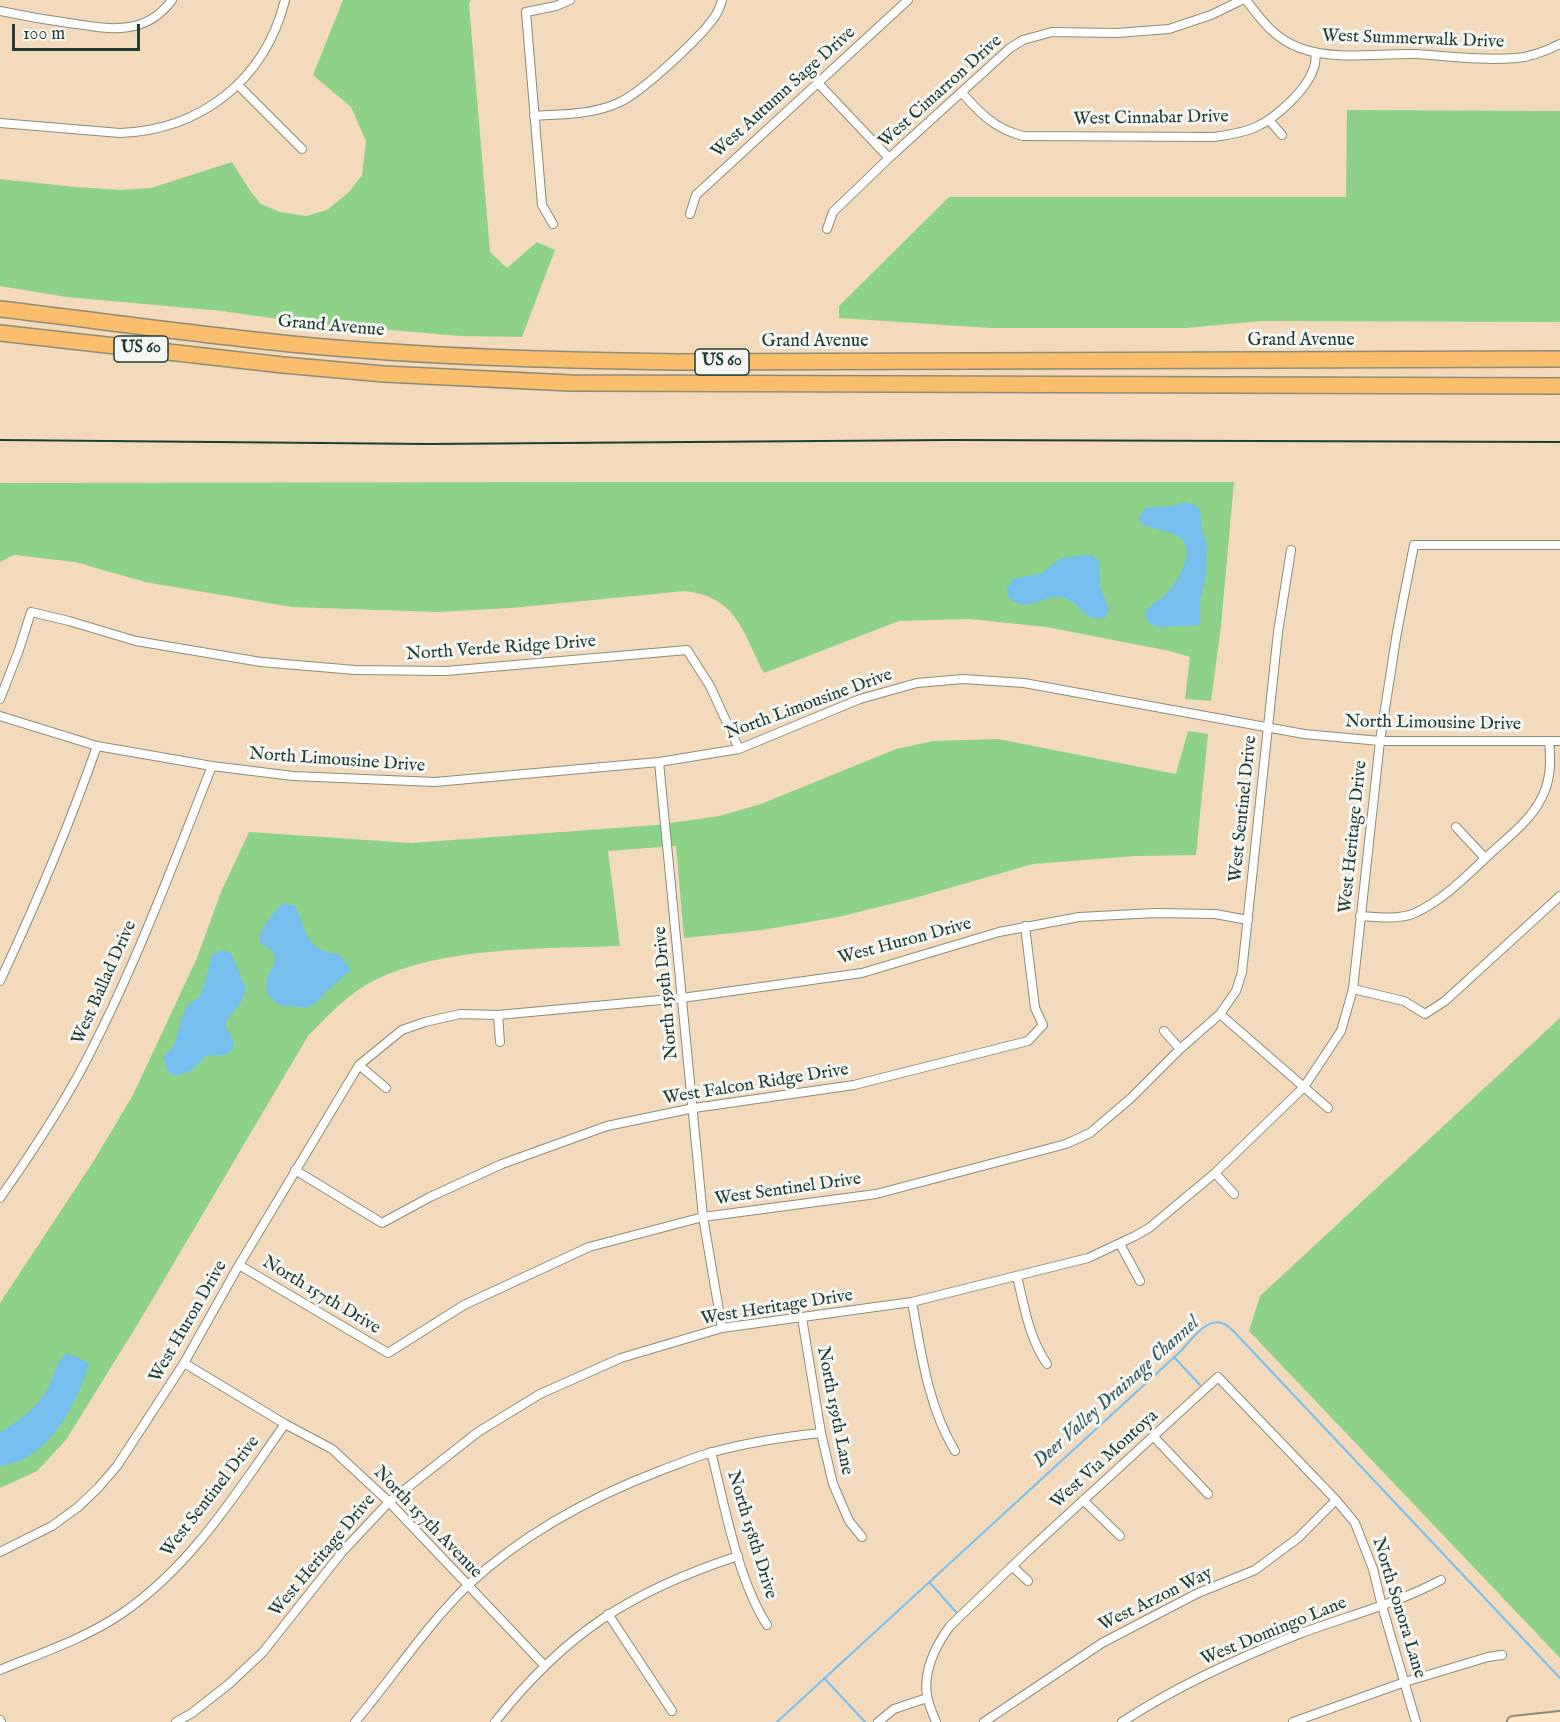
<!DOCTYPE html>
<html>
<head>
<meta charset="utf-8">
<style>
	body { margin:0 }
	#map { position:relative; width:1560px; height:1722px; overflow:hidden; background:#f4dabc; font-family:"IM FELL English",serif }
	canvas { display:block }
	.scale { position:absolute; left:12px; top:24px; width:128px; height:27px; box-sizing:border-box; border:3px solid #1f3d34; border-top:0; padding-left:8px; font-size:18px; line-height:21px; white-space:nowrap; color:#1f3d34; -webkit-text-stroke:4px #f6f6f2; paint-order:stroke }
</style>
</head>
<body>
<div id="map">
<canvas width="1560" height="1722"></canvas>
<div class="scale">100 m</div>
</div>
<script>
const ctx = document.querySelector('canvas').getContext('2d');
ctx.lineJoin = 'round';
function fillPath(path, color) { ctx.fillStyle = color; ctx.fill(path, 'evenodd'); }
function stroke(path, color, width, dash) { ctx.strokeStyle = color; ctx.lineWidth = width; ctx.lineCap = dash ? 'butt' : 'round'; ctx.setLineDash(dash || []); ctx.stroke(path); }
function drawText(font, color, halo, rows, align = 'center') {
  ctx.font = font + ' "IM FELL English",serif'; ctx.lineWidth = 6; ctx.setLineDash([]); ctx.textBaseline = 'middle'; ctx.strokeStyle = halo; ctx.fillStyle = color; for (const [text, x, y, turn = 0] of rows) {
    ctx.save(); ctx.translate(x, y); ctx.rotate((+turn || 0) * Math.PI / 180); ctx.textAlign = isNaN(turn) ? turn : align; if (halo) ctx.strokeText(text, 0, 0); ctx.fillText(text, 0, 0); ctx.restore();
  }
}
const green = new Path2D(`
	M 343,0 L 471,0 L 469,4 L 490,252 L 507,268 L 537,242 L 555,250 L 522,337 L 460,336 L 298,322 L 222,311 L 67,297 L 0,286 L 0,179 L 75,187 L 121,190 L 151,188 L 232,162 L 251,192 L 261,204 L 280,212 L 306,216 L 327,210 L 349,192 L 362,175 L 366,141 L 351,107 L 313,75 Z
	M 1347,110 L 1560,111 L 1560,322 L 1261,321 L 1186,328 L 991,328 L 839,318 L 839,306 L 949,197 L 1346,197 Z
	M 590,482 L 1234,482 L 1221,626 L 1211,701 L 1185,699 L 1190,657 L 1170,651 L 1046,627 L 970,619 L 899,621 L 764,673 C 742,631 738,598 685,591 L 511,608 L 438,612 L 292,607 L 145,582 L 75,562 L 14,555 L 0,562 L 0,483 Z
	M 1188,731 L 1208,734 L 1196,855 L 1136,856 L 1033,864 L 911,899 L 838,917 L 762,930 L 684,938 L 676,846 L 608,851 L 620,946 C 544,949 444,946 375,980 C 348,993 329,1015 308,1036 L 142,1317 L 66,1440 L 37,1471 L 0,1488 L 0,1303 L 93,1162 L 133,1095 L 197,958 L 221,892 L 249,832 L 411,843 L 657,825 L 719,816 L 761,804 L 896,749 L 933,741 L 998,739 L 1176,774 Z
	M 1560,1018 L 1560,1658 L 1249,1331 L 1260,1296 Z`);
const water = new Path2D(`
	M 1186,502 L 1195,505 L 1200,510 L 1202,530 L 1207,545 L 1205,581 L 1200,601 L 1200,625 L 1156,627 L 1148,622 L 1145,612 C 1150,605 1157,602 1163,597 C 1176,585 1199,551 1179,537 C 1167,529 1152,531 1140,522 L 1139,518 L 1145,508 L 1173,506 Z
	M 1085,555 L 1093,555 L 1099,562 L 1100,587 L 1109,608 L 1106,617 C 1084,625 1082,604 1065,598 C 1046,591 1030,616 1009,598 L 1007,589 L 1013,579 L 1042,573 L 1061,558 Z
	M 283,903 L 295,906 C 307,931 306,952 339,954 L 351,970 L 327,991 L 316,1003 L 306,1008 L 279,1005 L 267,994 C 267,989 266,984 267,979 C 269,972 276,964 275,956 C 273,949 265,948 261,943 C 254,935 276,910 283,903 Z
	M 223,950 L 231,953 L 246,989 L 240,1004 L 226,1021 L 226,1026 L 234,1044 C 229,1060 218,1054 206,1056 L 192,1070 L 176,1076 L 168,1072 L 163,1057 L 174,1046 L 184,1011 L 190,1003 L 199,997 L 204,986 L 212,954 Z
	M 68,1353 L 89,1363 C 78,1404 47,1461 0,1466 L 0,1432 C 17,1423 37,1408 47,1390 C 55,1377 54,1362 68,1353 Z`);
const stream = new Path2D(`
	M 1174,1357 L 1200,1385
	M 930,1583 L 956,1612
	M 824,1678 L 865,1722
	M 777,1722 L 1181,1351 C 1190,1341 1206,1318 1222,1323 C 1229,1325 1235,1333 1240,1338 L 1560,1678`);
const street = new Path2D(`
	M 1246,0 C 1262,21 1275,39 1300,48 C 1336,61 1377,53 1415,54 C 1448,56 1483,61 1516,58 C 1531,57 1546,51 1560,44
	M 0,11 C 23,16 46,20 69,23 C 108,29 145,37 172,0
	M 818,83 L 889,158
	M 238,85 L 302,149
	M 962,93 C 980,113 995,129 1023,136 L 1214,137 C 1228,135 1243,133 1256,127 C 1276,118 1308,89 1314,67 C 1316,63 1315,57 1316,53
	M 534,116 C 562,114 593,115 620,102 C 642,92 705,34 717,13 C 719,9 721,4 722,0
	M 1269,120 L 1282,135
	M 0,123 L 120,133 C 201,130 265,80 285,0
	M 690,214 L 696,195 L 908,0
	M 553,224 L 542,205 L 526,12 L 556,6 L 570,0
	M 827,229 L 833,212 L 889,158 L 1010,48 L 1023,40 L 1052,32 L 1117,33 L 1169,29 L 1211,15 L 1242,0
	M 0,699 L 19,650 L 31,612 L 69,621 L 136,641 L 261,662 L 355,670 L 446,671 L 687,650 L 710,686 L 739,749
	M 0,716 L 97,746 L 212,766 L 293,776 L 435,782 L 659,762 L 739,749 L 860,699 L 917,683 L 963,679 L 1024,683 L 1304,734 L 1380,741 L 1560,741
	M 659,762 L 703,1217 L 722,1328
	M 1456,827 L 1485,858
	M 1360,916 C 1377,917 1399,920 1415,913 C 1445,899 1467,875 1491,853 C 1508,837 1530,821 1541,799 C 1551,781 1551,761 1549,741
	M 0,981 C 36,904 69,826 97,746
	M 1353,989 L 1404,1001 L 1425,1014 L 1445,1001 L 1560,896
	M 1220,1014 L 1328,1108
	M 498,1015 L 500,1042
	M 1164,1031 L 1180,1049
	M 359,1065 L 386,1088
	M 295,1170 L 382,1223 L 430,1197 L 502,1164 L 607,1126 L 694,1108 L 854,1085 L 1028,1041 L 1043,1025 L 1035,1008 L 1025,926
	M 1215,1173 L 1234,1194
	M 0,1198 C 33,1151 65,1103 91,1051 C 138,959 174,862 212,766
	M 1120,1244 L 1140,1281
	M 239,1265 L 388,1353 L 464,1305 L 589,1247 L 703,1217 L 876,1194 L 1066,1144 L 1090,1133 L 1131,1098 L 1180,1049 L 1220,1014 L 1236,991 L 1242,972 L 1278,632 L 1291,550
	M 1017,1276 C 1024,1306 1029,1338 1047,1364
	M 912,1302 C 921,1352 928,1407 955,1451
	M 802,1318 L 821,1433 L 833,1484 L 849,1521 L 862,1537
	M 184,1363 L 285,1424 L 332,1449 L 389,1502 L 544,1665
	M 1154,1437 L 1208,1494
	M 711,1452 C 725,1506 737,1578 767,1625
	M 1083,1500 L 1120,1536
	M 0,1552 L 52,1526 L 78,1507 L 98,1488 L 117,1466 L 184,1363 L 239,1265 L 359,1065 L 402,1030 L 425,1022 L 460,1014 L 498,1015 L 682,998 L 862,973 L 999,932 L 1079,917 L 1155,913 L 1215,914 L 1248,920
	M 1012,1566 L 1028,1581
	M 608,1614 L 672,1711
	M 0,1670 C 41,1653 84,1639 121,1614 C 191,1567 237,1492 285,1424
	M 0,1720 L 1,1722
	M 176,1722 L 192,1713 L 229,1684 L 263,1652 L 343,1551 L 389,1502 L 478,1432 L 540,1394 L 621,1358 L 722,1328 L 912,1302 L 1088,1258 L 1135,1236 L 1149,1228 L 1215,1173 L 1304,1087 L 1341,1031 L 1353,989 L 1380,741 L 1397,632 L 1414,545 L 1560,545
	M 355,1722 C 393,1677 426,1626 468,1585 C 524,1533 591,1497 662,1470 C 679,1464 696,1456 713,1452 C 749,1442 784,1437 821,1433
	M 495,1722 C 565,1633 631,1591 738,1556
	M 878,1722 L 894,1709 L 927,1698
	M 936,1722 C 933,1714 928,1704 927,1695 C 923,1671 936,1645 950,1626 L 1028,1551 L 1218,1377 L 1336,1500 L 1355,1523 L 1373,1569 L 1382,1606 L 1416,1722
	M 984,1722 L 1102,1643 L 1198,1593 L 1255,1570 L 1298,1538 L 1336,1500
	M 1122,1722 C 1177,1686 1238,1658 1299,1634 C 1347,1616 1396,1604 1441,1580
	M 1293,1722 L 1405,1682 L 1488,1657 L 1502,1655`);
const secondary = new Path2D(`
	M 1513,1722 L 1560,1717`);
const highway = new Path2D(`
	M 0,309 C 101,321 201,335 302,345 C 427,357 553,360 678,362 L 1560,359
	M 0,333 L 283,365 L 384,374 L 570,383 L 1560,386`);
const rail = new Path2D(`
	M 0,440 L 429,444 L 951,440 L 1560,442`);
const shields = [
	[141,349,54],
	[722,362,54]
];
const shieldNames = [
	["US 60",141,349],
	["US 60",722,362]
];
const streetNames = [
	["West Summerwalk Drive",1413,40,2],
	["West Cimarron Drive",941,92,-42],
	["West Autumn Sage Drive",784,93,-42],
	["West Cinnabar Drive",1151,119,-1],
	["Grand Avenue",331,327,5],
	["Grand Avenue",1301,341],
	["Grand Avenue",815,342],
	["North Verde Ridge Drive",501,649,-4],
	["North Limousine Drive",809,705,-20],
	["North Limousine Drive",1433,724,1],
	["North Limousine Drive",337,761,4],
	["West Sentinel Drive",1244,809,-84],
	["West Heritage Drive",1354,837,-84],
	["West Huron Drive",905,942,-15],
	["West Ballad Drive",105,983,-66],
	["North 159th Drive",667,993,-95],
	["West Falcon Ridge Drive",756,1085,-9],
	["West Sentinel Drive",788,1190,-8],
	["North 157th Drive",321,1296,31],
	["West Heritage Drive",777,1308,-9],
	["West Huron Drive",189,1322,-60],
	["North 159th Lane",834,1411,79],
	["West Via Montoya",1105,1460,-42],
	["West Sentinel Drive",211,1497,-52],
	["North 157th Avenue",427,1523,46],
	["North 158th Drive",751,1535,73],
	["West Heritage Drive",323,1556,-50],
	["West Arzon Way",1156,1600,-26],
	["North Sonora Lane",1398,1608,73],
	["West Domingo Lane",1274,1632,-22]
];
const waterNames = [
	["Deer Valley Drainage Channel",1117,1393,-42]
];
fillPath(green, '#8ed189');
fillPath(water, '#77bfef');
stroke(stream, '#77bfef', 2);
stroke(street, '#8a8c78', 10);
stroke(secondary, '#8a8c78', 14);
stroke(highway, '#8a8c78', 18);
stroke(street, '#fff', 8);
stroke(secondary, '#fde5c5', 10);
stroke(highway, '#fabe6d', 15);
stroke(rail, '#1f3d34', 2);
for (const [x, y, w] of shields) { const box = new Path2D(); box.roundRect(x - w / 2, y - 13, w, 26, 4.5); ctx.fillStyle = '#f6f6f2'; ctx.fill(box); stroke(box, '#1f3d34', 1.5); }
drawText('bold 16px', '#1f3d34', null, shieldNames);
drawText('18px', '#1f3d34', '#f6f6f2', streetNames);
drawText('italic 20px', '#355e63', '#f6f6f2', waterNames);
</script>
</body>
</html>
